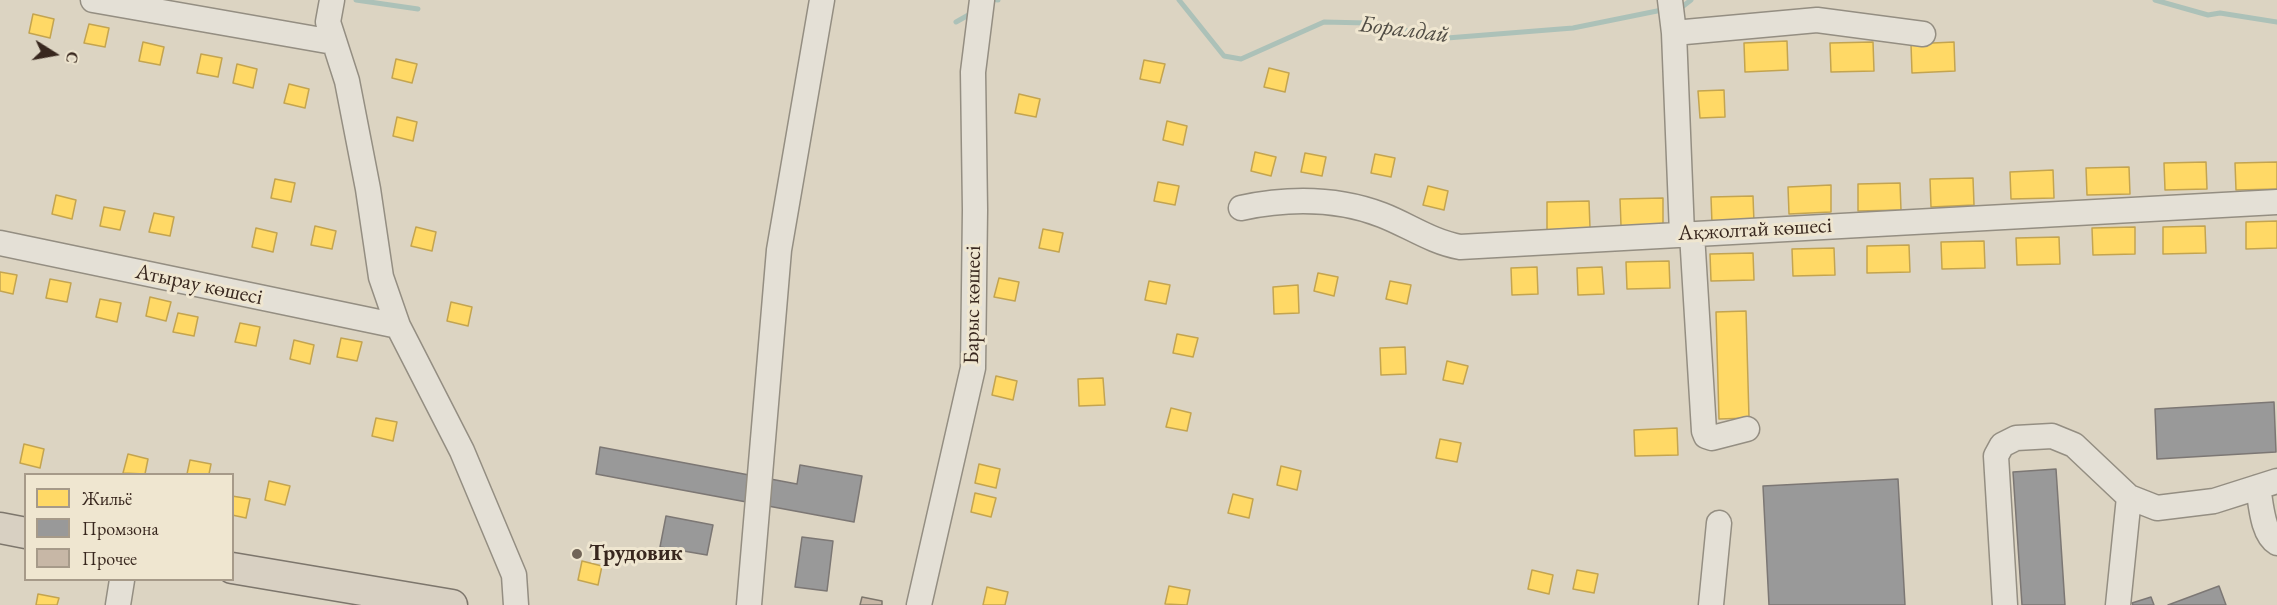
<!DOCTYPE html>
<html>
<head>
<meta charset="utf-8">
<style>
	body { margin:0 }
	#map { position:relative; width:2277px; height:605px; overflow:hidden; background:#dcd4c2; font-family:"EB Garamond",serif }
	canvas { display:block }
	.legend { position:absolute; left:24px; top:473px; width:210px; height:108px; box-sizing:border-box; background:#efe6d0; border:2px solid #a69a89; margin:0; padding:8px 10px; list-style:none; font-size:18px; color:#38271e }
	.legend li { display:flex; align-items:center; gap:12px; height:30px }
	.legend b { width:30px; border:2px solid #a69a89 }
	.north { position:absolute; left:24px; top:24px; width:60px; height:60px; -webkit-text-stroke:4px #efe6d0; paint-order:stroke; rotate:101deg; font-size:16px; font-weight:700; line-height:24px; text-align:center; color:#38271e }
	.north::after { content:''; display:block; margin:auto; width:21px; height:27px; background:#38271e; clip-path:polygon(50% 0,100% 100%,50% 72%,0 100%) }
</style>
</head>
<body>
<div id="map">
<canvas width="2277" height="605"></canvas>
<ul class="legend">
<li><b style="height:16px;background:#ffd966"></b>Жильё</li>
<li><b style="height:16px;background:#999"></b>Промзона</li>
<li><b style="height:16px;background:#c7b7a6"></b>Прочее</li>
</ul>
<div class="north">С</div>
</div>
<script>
const ctx = document.querySelector('canvas').getContext('2d');
ctx.lineJoin = 'round';
function fillPath(path, color) { ctx.fillStyle = color; ctx.fill(path, 'evenodd'); }
function stroke(path, color, width, dash) { ctx.strokeStyle = color; ctx.lineWidth = width; ctx.lineCap = dash ? 'butt' : 'round'; ctx.setLineDash(dash || []); ctx.stroke(path); }
function drawText(font, color, halo, rows, align = 'center') {
  ctx.font = font + ' "EB Garamond",serif'; ctx.lineWidth = 6; ctx.setLineDash([]); ctx.textBaseline = 'middle'; ctx.strokeStyle = halo; ctx.fillStyle = color; for (const [text, x, y, turn = 0] of rows) {
    ctx.save(); ctx.translate(x, y); ctx.rotate((+turn || 0) * Math.PI / 180); ctx.textAlign = isNaN(turn) ? turn : align; if (halo) ctx.strokeText(text, 0, 0); ctx.fillText(text, 0, 0); ctx.restore();
  }
}
const homes = new Path2D(`
	M 33,14 L 54,19 L 50,38 L 29,33 Z
	M 89,24 L 109,28 L 105,47 L 84,43 Z
	M 1787,41 L 1788,70 L 1745,72 L 1744,43 Z
	M 143,42 L 164,47 L 160,65 L 139,61 Z
	M 1873,42 L 1874,71 L 1831,72 L 1830,43 Z
	M 1954,42 L 1955,71 L 1912,73 L 1911,44 Z
	M 201,54 L 222,58 L 218,77 L 197,73 Z
	M 396,59 L 417,64 L 412,83 L 392,78 Z
	M 1144,60 L 1165,64 L 1160,83 L 1140,79 Z
	M 237,64 L 257,69 L 253,88 L 233,83 Z
	M 1269,68 L 1289,73 L 1285,92 L 1264,87 Z
	M 289,84 L 309,89 L 305,108 L 284,103 Z
	M 1724,90 L 1725,117 L 1700,118 L 1698,91 Z
	M 1019,94 L 1040,99 L 1036,117 L 1015,113 Z
	M 397,117 L 417,122 L 413,141 L 393,136 Z
	M 1167,121 L 1187,126 L 1183,145 L 1163,140 Z
	M 1255,152 L 1276,157 L 1271,176 L 1251,171 Z
	M 1305,153 L 1326,157 L 1322,176 L 1301,172 Z
	M 1375,154 L 1395,158 L 1391,177 L 1371,173 Z
	M 2206,162 L 2207,189 L 2165,190 L 2164,163 Z
	M 2277,162 L 2277,189 L 2236,190 L 2235,163 Z
	M 2129,167 L 2130,194 L 2087,195 L 2086,168 Z
	M 2053,170 L 2054,198 L 2011,199 L 2010,172 Z
	M 1973,178 L 1974,205 L 1931,207 L 1930,179 Z
	M 275,179 L 295,183 L 291,202 L 271,198 Z
	M 1158,182 L 1179,186 L 1175,205 L 1154,201 Z
	M 1900,183 L 1901,210 L 1858,211 L 1858,184 Z
	M 1831,185 L 1831,212 L 1789,214 L 1788,187 Z
	M 1428,186 L 1448,191 L 1444,210 L 1423,205 Z
	M 56,195 L 76,200 L 72,219 L 52,214 Z
	M 1753,196 L 1754,223 L 1712,224 L 1711,197 Z
	M 1663,198 L 1663,225 L 1621,226 L 1620,199 Z
	M 1589,201 L 1590,228 L 1547,230 L 1547,202 Z
	M 104,207 L 125,211 L 120,230 L 100,226 Z
	M 154,213 L 174,217 L 170,236 L 149,232 Z
	M 2277,221 L 2277,248 L 2246,249 L 2246,222 Z
	M 315,226 L 336,231 L 332,249 L 311,245 Z
	M 2205,226 L 2206,253 L 2163,254 L 2163,227 Z
	M 416,227 L 436,232 L 432,251 L 411,246 Z
	M 2135,227 L 2135,254 L 2093,255 L 2092,228 Z
	M 256,228 L 277,233 L 273,252 L 252,247 Z
	M 1043,229 L 1063,233 L 1059,252 L 1039,248 Z
	M 2059,237 L 2060,264 L 2017,265 L 2016,238 Z
	M 1984,241 L 1985,268 L 1942,269 L 1941,242 Z
	M 1909,245 L 1910,272 L 1867,273 L 1867,246 Z
	M 1834,248 L 1835,275 L 1793,276 L 1792,249 Z
	M 1753,253 L 1754,280 L 1711,281 L 1710,254 Z
	M 1669,261 L 1670,288 L 1627,289 L 1626,262 Z
	M 1537,267 L 1538,294 L 1512,295 L 1511,268 Z
	M 1602,267 L 1604,294 L 1578,295 L 1577,268 Z
	M 0,272 L 17,275 L 13,294 L 0,291 Z
	M 1318,273 L 1338,277 L 1334,296 L 1314,291 Z
	M 999,278 L 1019,282 L 1015,301 L 994,297 Z
	M 50,279 L 71,283 L 67,302 L 46,298 Z
	M 1149,281 L 1170,285 L 1166,304 L 1145,300 Z
	M 1390,281 L 1411,285 L 1407,304 L 1386,299 Z
	M 1298,285 L 1299,313 L 1274,314 L 1273,287 Z
	M 150,297 L 171,302 L 166,321 L 146,316 Z
	M 100,299 L 121,303 L 117,322 L 96,317 Z
	M 451,302 L 472,307 L 468,326 L 447,321 Z
	M 1746,311 L 1749,418 L 1719,419 L 1716,312 Z
	M 178,313 L 198,317 L 194,336 L 173,332 Z
	M 240,323 L 260,327 L 256,346 L 235,342 Z
	M 1177,334 L 1198,338 L 1193,357 L 1173,353 Z
	M 341,338 L 362,342 L 357,361 L 337,357 Z
	M 294,340 L 314,345 L 310,364 L 290,359 Z
	M 1405,347 L 1406,374 L 1381,375 L 1380,348 Z
	M 1447,361 L 1468,366 L 1463,384 L 1443,380 Z
	M 996,376 L 1017,381 L 1013,400 L 992,395 Z
	M 1103,378 L 1105,405 L 1079,406 L 1078,379 Z
	M 1171,408 L 1191,413 L 1187,431 L 1166,427 Z
	M 376,418 L 397,422 L 393,441 L 372,436 Z
	M 1677,428 L 1678,455 L 1635,456 L 1634,430 Z
	M 1440,439 L 1461,443 L 1457,462 L 1436,458 Z
	M 24,444 L 44,449 L 40,468 L 20,463 Z
	M 128,454 L 148,459 L 145,474 L 123,473 Z
	M 190,460 L 211,464 L 209,474 L 187,474 Z
	M 979,464 L 1000,469 L 996,488 L 975,483 Z
	M 1281,466 L 1301,471 L 1297,490 L 1277,485 Z
	M 269,481 L 290,486 L 285,505 L 265,500 Z
	M 975,493 L 996,498 L 991,517 L 971,512 Z
	M 1233,494 L 1253,499 L 1249,518 L 1228,513 Z
	M 232,496 L 250,499 L 246,518 L 232,515 Z
	M 582,561 L 602,566 L 598,585 L 578,580 Z
	M 1532,570 L 1553,575 L 1549,594 L 1528,589 Z
	M 1577,570 L 1598,574 L 1594,593 L 1573,589 Z
	M 1169,586 L 1190,590 L 1187,605 L 1165,604 Z
	M 987,587 L 1008,592 L 1005,605 L 983,605 Z
	M 38,594 L 59,598 L 57,605 L 36,605 Z`);
const industry = new Path2D(`
	M 2274,402 L 2276,452 L 2157,459 L 2155,409 Z
	M 600,447 L 797,484 L 800,465 L 862,476 L 854,522 L 596,474 Z
	M 2056,469 L 2065,605 L 2022,605 L 2013,472 Z
	M 1898,479 L 1905,605 L 1769,605 L 1763,486 Z
	M 666,516 L 713,525 L 707,555 L 660,547 Z
	M 802,537 L 833,541 L 827,591 L 795,587 Z
	M 2219,586 L 2226,605 L 2168,605 Z
	M 2151,597 L 2154,605 L 2133,605 L 2132,603 Z`);
const stream = new Path2D(`
	M 356,0 L 418,9
	M 997,0 L 998,0
	M 1179,0 L 1224,56 L 1241,59 L 1324,22 L 1367,23 L 1447,38 L 1573,28 L 1662,10
	M 2155,0 L 2208,15 L 2220,13 L 2277,22
	M 1682,7 L 1691,0
	M 956,22 L 972,13`);
const building = new Path2D(`
	M 862,597 L 882,601 L 882,605 L 860,605 Z`);
const minor = new Path2D(`
	M 93,0 L 333,42
	M 332,0 L 328,22 L 347,81 L 368,189 L 381,277 L 398,326 L 462,451 L 514,575 L 516,605
	M 1670,0 L 1674,33 L 1682,234
	M 1674,33 L 1817,20 L 1923,34
	M 1241,208 C 1288,198 1337,198 1382,215 C 1408,225 1432,242 1460,247 L 2277,202
	M 1692,234 L 1704,431 L 1706,436 L 1712,438 L 1747,429
	M 0,243 L 398,326
	M 2258,487 C 2261,503 2262,534 2277,543
	M 118,605 L 122,580
	M 749,605 L 779,250 L 822,0
	M 919,605 L 973,368 L 975,210 L 973,72 L 982,0
	M 1711,605 L 1719,523
	M 2005,605 L 1996,456 L 2002,445 L 2016,438 L 2052,436 L 2074,445 L 2129,497 L 2157,508 L 2214,501 L 2277,481
	M 2118,605 L 2129,497`);
const major = new Path2D(`
	M 0,528 L 26,533
	M 232,568 L 452,605`);
const markers = [
	[577,554,6,"#716457"]
];
const streetNames = [
	["Ақжолтай көшесі",1755,230,-3],
	["Атырау көшесі",199,285,12],
	["Барыс көшесі",973,305,-89]
];
const poiNames = [
	["Трудовик",589,554]
];
const waterNames = [
	["Боралдай",1404,30,7]
];
fillPath(homes, '#ffd966');
stroke(homes, '#c3a450', 1.5);
fillPath(industry, '#999');
stroke(industry, '#7c7774', 1.5);
stroke(stream, '#acc1b8', 5);
fillPath(building, '#c7b7a6');
stroke(building, '#7d766c', 1.5);
stroke(minor, '#948e82', 27);
stroke(major, '#7d766c', 33);
stroke(minor, '#e4e0d6', 24);
stroke(major, '#d8d0c2', 30);
for (const [x, y, r, color] of markers) { const dot = new Path2D(); dot.arc(x, y, r, 0, 2 * Math.PI); ctx.fillStyle = color; ctx.fill(dot); stroke(dot, '#efe6d0', 2); }
drawText('22px', '#38271e', '#efe6d0', streetNames);
drawText('bold 22px', '#38271e', '#efe6d0', poiNames, 'left');
drawText('italic 24px', '#504c44', '#efe6d0', waterNames);
</script>
</body>
</html>
